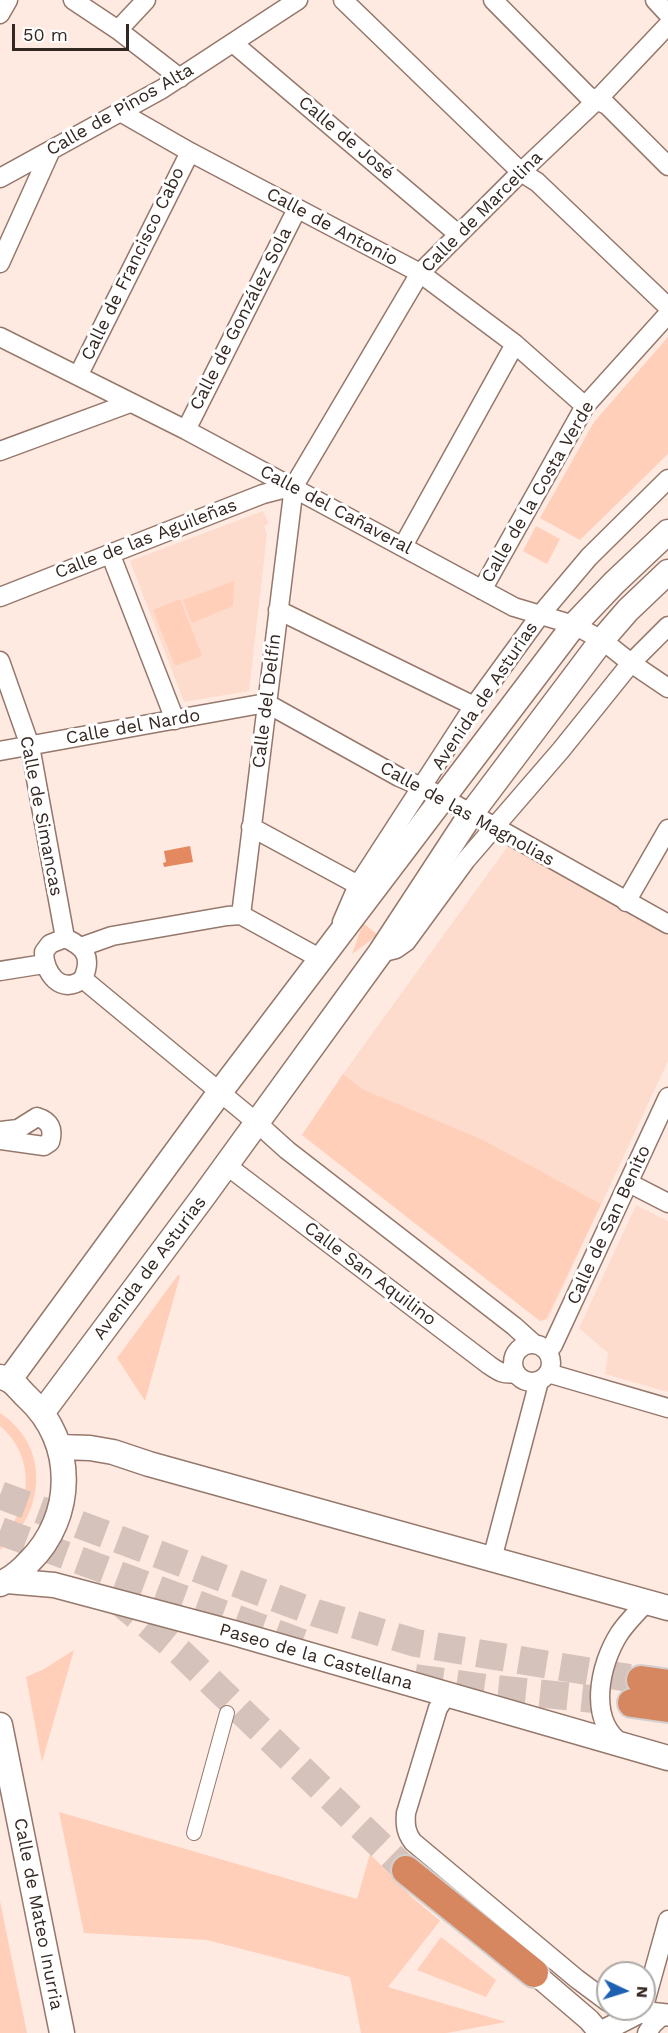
<!DOCTYPE html>
<html>
<head>
<meta charset="utf-8">
<style>
	body { margin:0 }
	#map { position:relative; width:668px; height:2033px; overflow:hidden; background:#feeae1; font-family:"Work Sans",sans-serif }
	canvas { display:block }
	.north { position:absolute; left:596px; top:1961px; width:60px; height:60px; box-sizing:border-box; background:#fff; border:2px solid #ada9a6; border-radius:50%; rotate:94deg; font-size:16px; font-weight:700; line-height:24px; text-align:center; color:#332721 }
	.north::after { content:''; display:block; margin:auto; width:21px; height:27px; background:#1c61b1; clip-path:polygon(50% 0,100% 100%,50% 72%,0 100%) }
	.scale { position:absolute; left:12px; top:24px; width:117px; height:27px; box-sizing:border-box; border:3px solid #332721; border-top:0; padding-left:8px; font-size:18px; line-height:21px; white-space:nowrap; color:#332721; -webkit-text-stroke:4px #fff; paint-order:stroke }
</style>
</head>
<body>
<div id="map">
<canvas width="668" height="2033"></canvas>
<div class="north">N</div>
<div class="scale">50 m</div>
</div>
<script>
const ctx = document.querySelector('canvas').getContext('2d');
ctx.lineJoin = 'round';
function fillPath(path, color) { ctx.fillStyle = color; ctx.fill(path, 'evenodd'); }
function stroke(path, color, width, dash) { ctx.strokeStyle = color; ctx.lineWidth = width; ctx.lineCap = dash ? 'butt' : 'round'; ctx.setLineDash(dash || []); ctx.stroke(path); }
function drawText(font, color, halo, rows, align = 'center') {
  ctx.font = font + ' "Work Sans",sans-serif'; ctx.lineWidth = 6; ctx.setLineDash([]); ctx.textBaseline = 'middle'; ctx.strokeStyle = halo; ctx.fillStyle = color; for (const [text, x, y, turn = 0] of rows) {
    ctx.save(); ctx.translate(x, y); ctx.rotate((+turn || 0) * Math.PI / 180); ctx.textAlign = isNaN(turn) ? turn : align; if (halo) ctx.strokeText(text, 0, 0); ctx.fillText(text, 0, 0); ctx.restore();
  }
}
const built = new Path2D(`
	M 263,511 L 269,524 L 264,526 L 267,534 L 249,691 L 184,702 L 130,561 Z
	M 508,846 L 668,935 L 668,1061 L 548,1319 L 540,1321 L 302,1135 L 343,1074 Z
	M 636,1205 L 668,1221 L 668,1392 L 605,1374 L 608,1353 L 579,1328 Z`);
const green = new Path2D(`
	M 668,337 L 668,454 L 580,540 L 540,518 L 594,422 Z
	M 536,526 L 560,539 L 547,564 L 523,551 Z
	M 234,581 L 233,606 L 192,623 L 183,600 Z
	M 180,599 L 202,656 L 175,666 L 153,610 Z
	M 363,923 L 378,935 L 352,954 Z
	M 343,1074 L 362,1089 L 483,1140 L 601,1204 L 546,1319 L 540,1321 L 302,1135 Z
	M 178,1275 L 180,1276 L 145,1401 L 117,1358 Z
	M 0,1413 C 52,1447 45,1515 0,1550 L 0,1537 C 34,1508 35,1455 0,1426 Z
	M 74,1650 L 42,1762 L 26,1677 L 44,1669 Z
	M 59,1812 L 357,1899 L 370,1854 L 413,1898 L 440,1921 L 388,1987 L 506,2022 L 447,2033 L 361,2033 L 350,1977 L 207,1940 L 84,1933 Z
	M 0,1901 L 27,2033 L 0,2033 Z
	M 441,1937 L 496,1980 L 486,1997 L 417,1970 Z`);
const water = new Path2D(`
	M 190,846 L 193,862 L 164,867 L 163,863 L 166,862 L 164,851 Z`);
const trunkTunnel = new Path2D(`
	M 0,1495 L 316,1613 L 416,1643 L 641,1680
	M 0,1531 L 302,1643
	M 115,1598 L 180,1652 L 406,1870
	M 415,1678 L 486,1688 L 632,1703`);
const pedestrian = new Path2D(`
	M 194,1833 L 227,1713`);
const minor = new Path2D(`
	M 73,0 L 118,30 L 180,78
	M 343,0 L 521,172 L 537,182 L 668,307
	M 493,0 L 588,96 L 607,105 L 668,166
	M 655,0 L 668,14
	M 0,14 L 8,0
	M 118,30 L 146,0
	M 233,43 L 458,234
	M 122,113 L 190,152 L 420,273 L 515,344 L 585,406
	M 0,178 L 162,89 L 298,0
	M 0,263 L 51,150
	M 0,337 L 186,430 L 514,607 L 574,625 L 602,640 L 631,663 L 668,688
	M 78,376 L 190,152
	M 186,430 L 297,209
	M 0,451 L 130,403
	M 403,546 L 515,344
	M 110,553 L 175,720
	M 482,590 L 585,406 L 668,314
	M 0,597 L 263,494 L 294,486
	M 278,610 L 474,706
	M 0,661 L 30,746 L 65,938
	M 0,751 L 266,703 L 399,777 L 431,791 L 668,924
	M 251,827 L 358,885
	M 626,902 L 668,829
	M 241,915 L 294,486 L 420,273 L 521,172 L 597,100 L 668,25
	M 342,922 L 358,885 L 474,706 L 541,614 L 589,557 L 668,479
	M 65,938 C 86,947 92,958 83,979 C 61,996 44,973 44,952 L 50,944 Z
	M 81,947 L 112,936 L 227,916 L 241,915 L 321,959
	M 380,953 L 396,949 L 406,942 L 466,860 L 561,750 L 631,663 L 668,626
	M 0,971 L 44,964
	M 83,979 L 256,1122 L 287,1150 L 514,1326 L 534,1344
	M 0,1131 L 18,1129 L 37,1117 C 50,1121 54,1129 50,1142 L 44,1146 L 0,1140
	M 226,1165 L 489,1365 C 499,1372 504,1375 516,1373
	M 629,1183 L 668,1203
	M513 1363a19 19 0 1 1 38 0a19 19 0 1 1-38 0Z
	M 548,1352 L 553,1345 L 668,1097
	M 548,1373 L 668,1408
	M 492,1559 L 539,1381
	M 447,1695 L 438,1708 L 406,1813 C 405,1825 406,1833 413,1842 L 577,1979 L 608,2002
	M 622,1744 C 587,1720 600,1664 619,1634 C 627,1622 637,1612 647,1602
	M 644,2006 L 668,1920
	M 647,2033 L 653,2024 L 664,2014`);
const tertiary = new Path2D(`
	M 534,1973 L 589,2020 L 600,2033
	M 599,2033 L 640,2012 L 668,2015`);
const secondary = new Path2D(`
	M 0,1377 C 14,1379 18,1389 28,1398 C 76,1442 75,1517 29,1562 C 21,1571 11,1579 0,1584
	M 10,1379 L 220,1092 L 574,625 L 614,583 L 668,532
	M 42,1413 L 203,1197 L 380,953 L 471,814 L 602,640 L 628,610 L 668,572
	M 60,1447 L 90,1448 L 113,1452 L 149,1464 L 668,1608
	M 7,1581 L 54,1585 L 234,1633 L 668,1758
	M 0,1725 L 62,2033`);
const trunk = new Path2D(`
	M 641,1680 L 668,1684
	M 632,1703 L 668,1708
	M 406,1870 L 534,1973`);
const streetNames = [
	["Calle de Pinos Alta",120,110,-30],
	["Calle de José",346,138,40],
	["Calle de Marcelina",482,212,-45],
	["Calle de Antonio",332,227,28],
	["Calle de Francisco Cabo",133,264,-64],
	["Calle de González Sola",241,319,-63],
	["Calle de la Costa Verde",538,492,-60],
	["Calle del Cañaveral",336,510,28],
	["Calle de las Aguileñas",146,539,-21],
	["Avenida de Asturias",485,696,-56],
	["Calle del Delfín",267,701,-83],
	["Calle del Nardo",133,727,-10],
	["Calle de las Magnolias",467,814,29],
	["Calle de Simancas",41,816,79],
	["Calle de San Benito",609,1225,-65],
	["Avenida de Asturias",150,1268,-53],
	["Calle San Aquilino",370,1274,37],
	["Paseo de la Castellana",316,1657,16],
	["Calle de Mateo Inurria",38,1914,79]
];
fillPath(built, '#fddcce');
fillPath(green, '#ffcfba');
fillPath(water, '#e4895f');
stroke(trunkTunnel, '#d5c3bb', 28, [28, 14]);
stroke(pedestrian, '#95786b', 16);
stroke(minor, '#95786b', 21);
stroke(tertiary, '#95786b', 24);
stroke(secondary, '#95786b', 27);
stroke(trunk, '#d2cfce', 32);
stroke(pedestrian, '#fff', 14);
stroke(minor, '#fff', 18);
stroke(tertiary, '#fff', 21);
stroke(secondary, '#fff', 24);
stroke(trunk, '#d68760', 28);
drawText('18px', '#332721', '#fff', streetNames);
</script>
</body>
</html>
